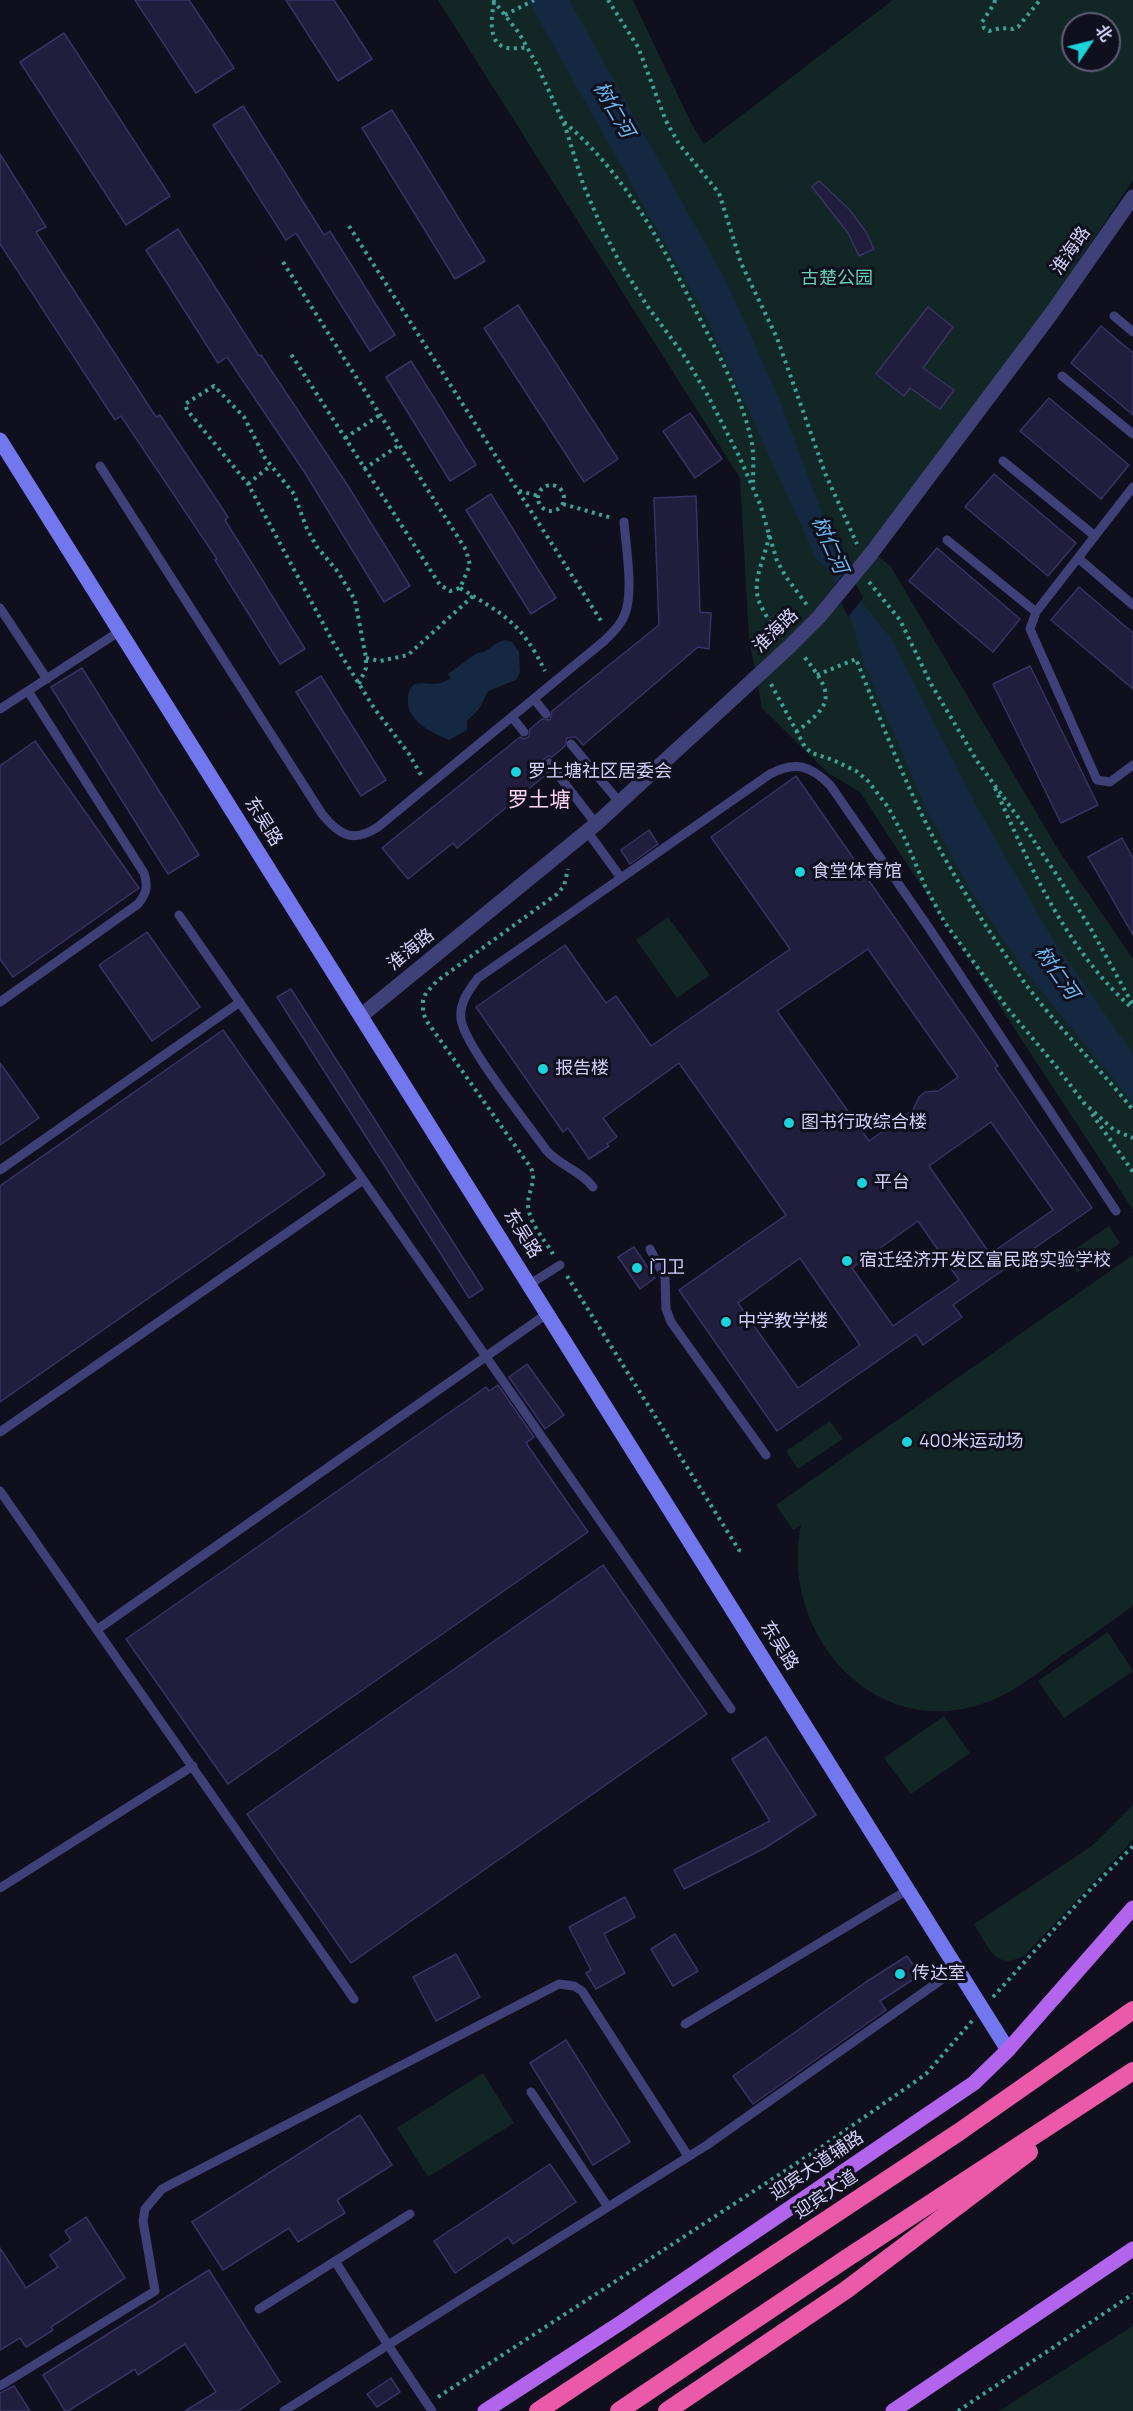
<!DOCTYPE html>
<html>
<head>
<meta charset="utf-8">
<style>
	body { margin:0 }
	#map { position:relative; width:1133px; height:2411px; overflow:hidden; background:#100f1e; font-family:Manrope,"Noto Sans SC",sans-serif }
	canvas { display:block }
	.north { position:absolute; left:1061px; top:12px; width:60px; height:60px; box-sizing:border-box; background:#100f1e; border:2px solid #5e5d76; border-radius:50%; rotate:55deg; font-size:16px; font-weight:700; line-height:24px; text-align:center; color:#d3d1f9 }
	.north::after { content:''; display:block; margin:auto; width:21px; height:27px; background:#1ad4dc; clip-path:polygon(50% 0,100% 100%,50% 72%,0 100%) }
</style>
</head>
<body>
<div id="map">
<canvas width="1133" height="2411"></canvas>
<div class="north">北</div>
</div>
<script>
const ctx = document.querySelector('canvas').getContext('2d');
ctx.lineJoin = 'round';
function fillPath(path, color) { ctx.fillStyle = color; ctx.fill(path, 'evenodd'); }
function stroke(path, color, width, dash) { ctx.strokeStyle = color; ctx.lineWidth = width; ctx.lineCap = dash ? 'butt' : 'round'; ctx.setLineDash(dash || []); ctx.stroke(path); }
function drawText(font, color, halo, rows, align = 'center') {
  ctx.font = font + ' Manrope,"Noto Sans SC",sans-serif'; ctx.lineWidth = 6; ctx.setLineDash([]); ctx.textBaseline = 'middle'; ctx.strokeStyle = halo; ctx.fillStyle = color; for (const [text, x, y, turn = 0] of rows) {
    ctx.save(); ctx.translate(x, y); ctx.rotate((+turn || 0) * Math.PI / 180); ctx.textAlign = isNaN(turn) ? turn : align; if (halo) ctx.strokeText(text, 0, 0); ctx.fillText(text, 0, 0); ctx.restore();
  }
}
const green = new Path2D(`
	M 438,0 L 633,0 L 691,123 L 704,144 L 893,0 L 1133,0 L 1133,180 L 1031,333 L 867,546 L 891,567 L 1059,851 L 1133,959 L 1133,1210 L 860,792 L 828,773 L 762,708 L 749,638 L 740,478 ZM 1073,24 L 1109,24 L 1109,60 L 1073,60 Z
	M 668,917 L 710,975 L 677,998 L 636,940 Z
	M 1109,1226 L 1120,1243 L 1077,1273 L 1065,1256 Z
	M 1133,1255 L 1133,1606 C 1107,1625 1081,1643 1054,1661 C 1030,1679 1005,1698 975,1706 C 867,1737 779,1627 801,1525 L 793,1530 L 776,1505 Z
	M 830,1421 L 843,1439 L 798,1469 L 786,1451 Z
	M 1108,1632 L 1133,1671 L 1064,1718 L 1038,1681 Z
	M 944,1716 L 970,1753 L 911,1794 L 884,1758 Z
	M 1133,1805 L 1133,1840 L 1024,1956 C 994,1971 989,1947 974,1924 L 1092,1846 Z
	M 483,2073 L 514,2123 L 428,2177 L 397,2128 Z
	M 1133,2326 L 1133,2411 L 999,2411 Z`);
const water = new Path2D(`
	M 528,0 L 569,0 L 725,279 L 778,396 L 837,554 L 862,603 L 891,638 L 977,807 L 1053,940 L 1133,1054 L 1133,1103 L 1025,971 L 974,896 L 926,809 L 863,661 L 851,618 L 831,571 L 817,560 L 703,311 Z
	M 504,640 L 512,642 L 519,652 L 520,672 L 516,680 L 488,691 L 479,709 L 467,721 L 467,730 L 449,740 C 432,733 405,720 408,698 C 408,693 410,687 414,685 C 425,680 435,689 451,678 L 448,674 L 477,653 C 487,653 494,643 504,640 Z`);
const pier = new Path2D(`
	M 848,569 L 863,598 L 848,617 L 834,586 Z`);
const building = new Path2D(`
	M 135,0 L 189,0 L 234,68 L 196,93 Z
	M 286,0 L 334,0 L 372,59 L 338,81 Z
	M 64,33 L 170,196 L 126,225 L 20,62 Z
	M 243,106 L 324,235 L 330,231 L 395,335 L 370,351 L 296,233 L 286,240 L 213,125 Z
	M 392,110 L 485,261 L 455,279 L 362,128 Z
	M 0,154 L 46,227 L 36,232 L 156,417 L 160,415 L 228,517 L 225,520 L 305,649 L 280,664 L 215,560 L 217,559 L 121,416 L 115,420 L 0,244 Z
	M 819,181 L 849,209 L 866,232 L 874,249 L 859,256 L 848,233 L 812,187 Z
	M 178,229 L 259,356 L 261,355 L 348,486 L 410,586 L 384,602 L 305,473 L 227,357 L 218,363 L 146,250 Z
	M 518,305 L 618,459 L 584,482 L 484,328 Z
	M 928,307 L 953,327 L 923,368 L 954,390 L 940,409 L 910,388 L 904,396 L 876,374 Z
	M 1101,326 L 1133,353 L 1133,415 L 1071,363 Z
	M 411,361 L 476,465 L 450,481 L 386,377 Z
	M 1049,398 L 1129,465 L 1101,499 L 1020,431 Z
	M 690,413 L 722,459 L 695,478 L 663,431 Z
	M 994,474 L 1076,543 L 1048,576 L 965,507 Z
	M 491,494 L 556,598 L 531,614 L 466,510 Z
	M 696,496 L 700,612 L 711,613 L 709,649 L 698,647 L 583,745 L 576,737 L 567,738 L 565,746 L 552,757 L 548,756 L 543,760 L 542,765 L 548,773 L 457,848 L 453,843 L 408,879 L 382,848 L 520,737 L 524,739 L 529,737 L 530,729 L 542,719 L 550,720 L 552,711 L 659,625 L 654,498 Z
	M 937,548 L 1020,619 L 993,652 L 909,581 Z
	M 1079,587 L 1133,633 L 1133,689 L 1051,620 Z
	M 1030,666 L 1098,805 L 1061,823 L 993,684 Z
	M 82,668 L 199,855 L 168,874 L 51,687 Z
	M 321,676 L 386,780 L 361,796 L 296,692 Z
	M 35,741 L 139,888 L 13,977 L 0,959 L 0,766 Z
	M 796,776 L 998,1066 L 995,1068 L 1092,1208 L 953,1305 L 962,1317 L 923,1345 L 916,1334 L 777,1431 L 679,1290 L 786,1215 L 679,1063 L 603,1118 L 617,1137 L 607,1144 L 609,1146 L 589,1159 L 568,1128 L 563,1132 L 476,1007 L 565,945 L 606,1003 L 616,996 L 651,1046 L 790,949 L 711,837 ZM 868,949 L 958,1077 L 938,1091 L 925,1092 L 919,1097 L 913,1110 L 869,1141 L 777,1011 ZM 991,1122 L 1053,1210 L 990,1254 L 929,1166 ZM 918,1221 L 959,1280 L 893,1326 L 852,1268 ZM 800,1258 L 860,1345 L 798,1388 L 738,1303 Z
	M 649,830 L 658,844 L 630,864 L 621,850 Z
	M 1122,838 L 1133,858 L 1133,935 L 1088,857 Z
	M 147,932 L 200,1007 L 152,1041 L 99,965 Z
	M 291,989 L 483,1289 L 469,1298 L 277,997 Z
	M 223,1030 L 325,1175 L 0,1402 L 0,1186 Z
	M 0,1063 L 39,1118 L 0,1145 Z
	M 634,1247 L 655,1278 L 640,1289 L 618,1257 Z
	M 527,1364 L 564,1415 L 545,1429 L 509,1377 Z
	M 498,1385 L 534,1437 L 526,1443 L 588,1532 L 228,1784 L 126,1639 L 486,1387 L 489,1391 Z
	M 603,1565 L 707,1714 L 351,1963 L 247,1814 Z
	M 766,1737 L 816,1815 L 765,1848 L 684,1889 L 674,1870 L 770,1821 L 732,1759 Z
	M 625,1897 L 635,1917 L 604,1934 L 625,1973 L 596,1989 L 586,1973 L 591,1970 L 569,1927 Z
	M 675,1934 L 698,1971 L 673,1986 L 651,1949 Z
	M 456,1954 L 480,1997 L 436,2021 L 413,1977 Z
	M 907,1956 L 920,1975 L 880,2001 L 886,2010 L 753,2104 L 733,2076 L 866,1982 Z
	M 566,2040 L 630,2142 L 593,2165 L 530,2063 Z
	M 360,2115 L 392,2165 L 337,2200 L 345,2213 L 298,2242 L 289,2228 L 223,2270 L 192,2222 Z
	M 550,2164 L 576,2202 L 513,2244 L 508,2237 L 455,2273 L 434,2241 Z
	M 86,2217 L 125,2278 L 51,2327 L 53,2330 L 26,2347 L 20,2338 L 0,2350 L 0,2248 L 26,2288 L 58,2267 L 50,2255 L 71,2240 L 65,2231 Z
	M 209,2270 L 280,2382 L 238,2411 L 185,2411 L 216,2392 L 185,2344 L 138,2375 L 135,2369 L 68,2411 L 65,2411 L 43,2375 Z
	M 391,2378 L 400,2392 L 377,2407 L 367,2394 Z
	M 14,2386 L 21,2397 L 30,2411 L 0,2411 L 0,2393 Z`);
const path = new Path2D(`
	M 493,0 L 519,33 L 537,65 L 565,126 L 583,184 L 601,226 L 620,263 L 648,307 L 683,354 L 707,394 L 739,456 L 760,504 L 777,561 L 786,577 L 807,605
	M 608,0 L 638,47 L 666,121 L 679,144 L 719,193 L 741,263 L 777,338 L 825,473 L 857,544
	M 995,0 L 994,4 L 982,22 L 984,28 L 989,31 L 1001,28 L 1013,29 L 1018,27 L 1040,0
	M 494,2 C 492,15 487,41 504,47 C 511,50 520,47 528,48
	M 505,15 L 534,0
	M 564,122 C 627,175 663,247 700,319 C 721,359 743,399 752,444 C 754,457 753,472 753,485
	M 349,226 L 603,624
	M 283,262 L 466,550 L 470,565 L 460,588 L 450,591 L 440,585 L 289,351
	M 345,438 L 380,415
	M 364,469 L 399,445
	M 248,484 L 270,466
	M538 498a13 13 0 1 1 26 0a13 13 0 1 1-26 0Z
	M 519,491 L 539,496
	M 563,504 L 612,518
	M 769,535 C 766,559 748,583 762,608 C 767,618 773,626 778,637
	M 869,582 L 900,620 L 931,684 L 977,761 L 1020,820 L 1060,880 L 1091,929 L 1133,1005
	M 460,588 C 504,615 521,622 545,671
	M 366,658 L 380,661 L 408,655 L 473,596
	M 817,675 L 856,659 C 880,718 903,779 932,835 C 959,886 991,935 1024,982 C 1057,1027 1098,1066 1133,1110
	M 359,684 L 366,668 L 366,658 L 355,600 L 338,572 L 317,547 L 307,529 L 294,494 L 265,458 L 244,417 L 214,386 L 185,404 L 187,410 L 248,484 L 333,642 L 374,708 L 409,754 L 421,775
	M 771,684 L 805,747 L 812,753 L 833,760 L 856,771 L 868,781 L 888,807 L 905,839 L 925,886 L 945,923 L 1008,1009 L 1055,1065 L 1084,1103 L 1114,1130 L 1133,1138
	M 796,732 C 836,702 833,694 803,655
	M 995,788 C 1030,867 1067,951 1133,1009
	M 1092,1114 L 1133,1172
	M 553,1254 C 545,1240 528,1222 528,1204 C 528,1191 537,1181 531,1168 L 426,1020 L 423,1012 L 423,1000 L 426,993 L 437,981 L 557,894 L 564,886 L 568,869
	M 567,1276 L 739,1550 L 744,1552
	M 993,1997 L 1086,1894 L 1133,1846
	M 438,2397 L 823,2146 L 926,2074 L 972,2021
	M 958,2411 L 1133,2294`);
const lane = new Path2D(`
	M 1114,316 L 1133,332
	M 1062,376 L 1133,434
	M 1003,461 L 1095,536
	M 100,466 L 322,814 C 340,836 353,843 378,827 L 604,641 C 613,632 622,624 626,611 C 633,588 626,547 624,522
	M 1133,487 L 1036,612 L 1030,629 L 1097,780 L 1110,782 L 1133,765
	M 947,540 L 1036,612
	M 1078,558 L 1133,605
	M 0,608 L 47,679
	M 534,699 L 546,714
	M 0,709 L 120,631
	M 512,717 L 524,732
	M 571,744 L 620,803
	M 549,763 L 596,824
	M 587,831 L 621,878
	M 179,915 L 731,1709
	M 0,1002 L 138,904 C 147,893 148,886 144,873 L 28,691
	M 0,1170 L 240,1002
	M 593,1187 C 580,1170 560,1166 546,1150 C 528,1124 464,1045 461,1019 C 459,1003 469,990 478,978 L 770,774 C 795,761 810,765 830,785 L 929,928 L 1116,1211
	M 650,1249 L 665,1277 L 666,1309 L 671,1322 L 766,1455
	M 530,1284 L 560,1265
	M 0,1432 L 363,1180
	M 0,1491 L 354,1999
	M 98,1629 L 548,1313
	M 0,1888 L 193,1766
	M 685,2024 L 909,1889
	M 531,2092 L 608,2207
	M 259,2309 L 410,2214
	M 0,2386 L 155,2291 L 143,2221 L 145,2209 L 162,2189 L 559,1984 L 574,1986 L 582,1991 L 688,2156
	M 284,2411 L 388,2345 L 335,2261
	M 432,2411 L 388,2345 L 707,2145 L 958,1968`);
const street = new Path2D(`
	M 870,555 L 1051,314 L 1133,197
	M 362,1015 L 596,824 L 789,647 L 819,617`);
const secondary = new Path2D(`
	M 0,440 L 1008,2050`);
const primary = new Path2D(`
	M 485,2411 L 622,2322 L 974,2083 L 1008,2050 L 1133,1908
	M 893,2411 L 1133,2249`);
const highway = new Path2D(`
	M 538,2411 L 959,2132 L 1133,2010
	M 619,2411 L 847,2258 L 1133,2071
	M 667,2411 L 846,2290 L 1029,2152`);
const streetBridge = new Path2D(`
	M 819,617 L 870,555`);
const markers = [
	[516,772,6,"#1ad4dc"],
	[800,872,6,"#1ad4dc"],
	[543,1069,6,"#1ad4dc"],
	[789,1123,6,"#1ad4dc"],
	[862,1183,6,"#1ad4dc"],
	[847,1261,6,"#1ad4dc"],
	[637,1268,6,"#1ad4dc"],
	[726,1322,6,"#1ad4dc"],
	[907,1442,6,"#1ad4dc"],
	[900,1974,6,"#1ad4dc"]
];
const streetNames = [
	["淮海路",1071,251,-55],
	["淮海路",776,631,-44],
	["东吴路",263,822,58],
	["淮海路",411,950,-39],
	["东吴路",522,1234,58],
	["东吴路",779,1646,58],
	["迎宾大道辅路",817,2166,-34],
	["迎宾大道",826,2195,-34]
];
const parkNames = [
	["古楚公园",837,279]
];
const poiNames = [
	["罗土塘社区居委会",528,772],
	["食堂体育馆",812,872],
	["报告楼",555,1069],
	["图书行政综合楼",801,1123],
	["平台",874,1183],
	["宿迁经济开发区富民路实验学校",859,1261],
	["门卫",649,1268],
	["中学教学楼",738,1322],
	["400米运动场",919,1442],
	["传达室",912,1974]
];
const waterNames = [
	["树仁河",613,110,60],
	["树仁河",829,545,66],
	["树仁河",1056,973,55]
];
const quarterNames = [
	["罗土塘",539,801]
];
fillPath(green, '#122725');
fillPath(water, '#142842');
fillPath(pier, '#100f1e');
fillPath(building, '#211d3c');
stroke(building, '#393266', 1.5);
stroke(path, '#3ba396', 4, [3, 4.5]);
stroke(lane, '#3f4077', 9);
stroke(street, '#3f4077', 15);
stroke(secondary, '#7377ee', 15);
stroke(primary, '#b265ec', 15);
stroke(highway, '#eb5aa8', 18);
stroke(streetBridge, '#3f4077', 15);
for (const [x, y, r, color] of markers) { const dot = new Path2D(); dot.arc(x, y, r, 0, 2 * Math.PI); ctx.fillStyle = color; ctx.fill(dot); stroke(dot, '#100f1e', 2); }
drawText('18px', '#d3d1f9', '#100f1e', streetNames);
drawText('18px', '#66d0af', '#100f1e', parkNames);
drawText('18px', '#d3d1f9', '#100f1e', poiNames, 'left');
drawText('italic 20px', '#6bb9ed', '#100f1e', waterNames);
drawText('21px', '#fad2ee', '#100f1e', quarterNames);
</script>
</body>
</html>
